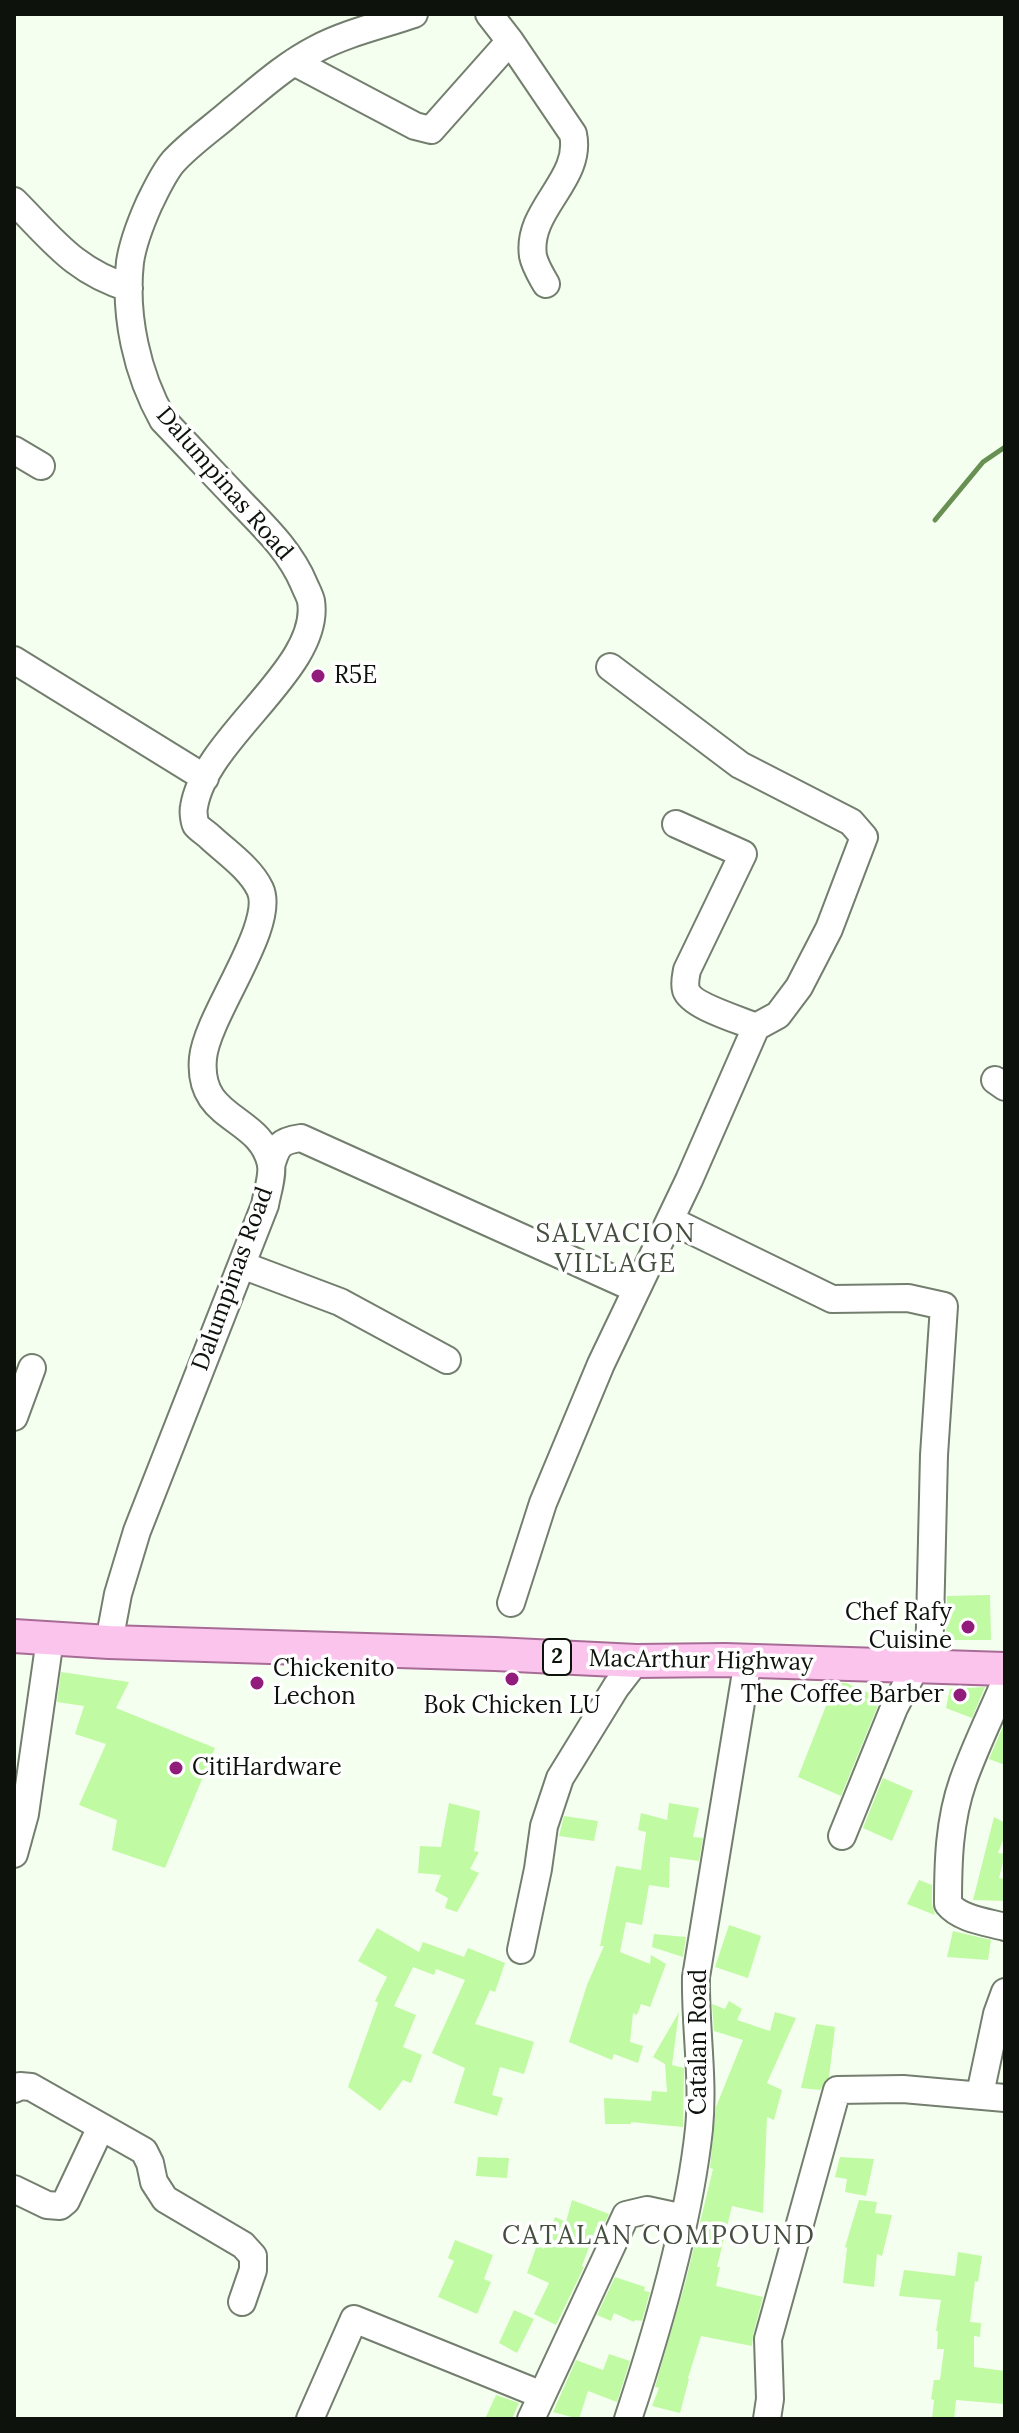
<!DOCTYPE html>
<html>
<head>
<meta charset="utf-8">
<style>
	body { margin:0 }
	#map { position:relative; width:1019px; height:2433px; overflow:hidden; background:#f5fff0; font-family:Lora,serif }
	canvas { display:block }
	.frame { position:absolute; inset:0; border:16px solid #0e120c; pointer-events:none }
</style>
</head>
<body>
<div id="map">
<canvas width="1019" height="2433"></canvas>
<div class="frame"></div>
</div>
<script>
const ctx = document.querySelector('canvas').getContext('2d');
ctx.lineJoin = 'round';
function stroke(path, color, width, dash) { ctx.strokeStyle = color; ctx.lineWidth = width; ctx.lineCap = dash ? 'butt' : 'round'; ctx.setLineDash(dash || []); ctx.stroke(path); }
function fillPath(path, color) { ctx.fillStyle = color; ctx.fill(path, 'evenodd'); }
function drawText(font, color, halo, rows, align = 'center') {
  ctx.font = font + ' Lora,serif'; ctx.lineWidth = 7; ctx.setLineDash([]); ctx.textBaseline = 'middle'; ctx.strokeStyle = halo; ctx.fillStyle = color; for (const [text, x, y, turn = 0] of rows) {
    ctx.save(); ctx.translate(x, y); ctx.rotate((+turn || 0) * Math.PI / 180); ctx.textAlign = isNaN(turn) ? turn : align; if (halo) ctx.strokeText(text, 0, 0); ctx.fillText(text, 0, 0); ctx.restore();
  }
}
const stream = new Path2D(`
	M 935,520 L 983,462 L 1005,447`);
const building = new Path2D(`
	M 990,1595 L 991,1640 L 946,1640 L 947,1596 Z
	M 61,1672 L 129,1682 L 116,1708 L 215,1748 L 165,1868 L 112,1850 L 117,1820 L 79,1805 L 106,1744 L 75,1734 L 84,1706 L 57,1702 Z
	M 835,1683 L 846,1683 L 881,1698 L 841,1796 L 798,1777 Z
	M 985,1687 L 972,1718 L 946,1708 L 950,1689 Z
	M 1005,1722 L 1005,1765 L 989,1759 Z
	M 883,1778 L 913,1791 L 892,1841 L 863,1828 Z
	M 449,1803 L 480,1811 L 474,1851 L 479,1852 L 470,1869 L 479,1873 L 457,1912 L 445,1908 L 448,1898 L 435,1891 L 441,1875 L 418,1873 L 420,1846 L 441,1847 Z
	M 669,1803 L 699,1808 L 693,1837 L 703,1838 L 699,1861 L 670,1857 L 669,1888 L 649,1885 L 642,1925 L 626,1922 L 620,1952 L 650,1964 L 651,1955 L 666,1964 L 650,2007 L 641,2004 L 637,2015 L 633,2013 L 630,2042 L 643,2046 L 638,2063 L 614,2054 L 612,2060 L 569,2042 L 587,1985 L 604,1946 L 600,1946 L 616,1866 L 641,1870 L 646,1832 L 638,1830 L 641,1813 L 667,1820 Z
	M 564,1816 L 598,1821 L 594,1841 L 559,1836 Z
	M 994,1817 L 1005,1823 L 1005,1835 L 998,1853 L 1005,1854 L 999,1878 L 1005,1879 L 1005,1901 L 973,1900 Z
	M 919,1880 L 932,1885 L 932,1904 L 935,1915 L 907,1904 Z
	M 729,1925 L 761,1936 L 748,1978 L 715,1967 Z
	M 377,1928 L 419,1952 L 423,1942 L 464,1957 L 468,1948 L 505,1963 L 495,1992 L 490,1990 L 475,2024 L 534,2042 L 524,2074 L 500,2067 L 492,2095 L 503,2098 L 497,2116 L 454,2103 L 465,2068 L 432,2053 L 465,1980 L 436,1969 L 434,1975 L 413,1967 L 394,2006 L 416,2015 L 403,2047 L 422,2055 L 411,2083 L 403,2080 L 380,2111 L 348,2087 L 378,2003 L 375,2001 L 387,1977 L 358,1961 Z
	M 953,1931 L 991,1940 L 988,1960 L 947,1957 Z
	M 654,1934 L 686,1937 L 683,1957 L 652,1947 Z
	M 729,2001 L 742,2009 L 737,2020 L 770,2031 L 775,2012 L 796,2018 L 767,2083 L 782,2090 L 774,2120 L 767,2117 L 763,2213 L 732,2206 L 717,2267 L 720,2267 L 716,2286 L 763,2297 L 753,2335 L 752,2346 L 701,2336 L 688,2378 L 689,2379 L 680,2413 L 652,2406 L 659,2388 L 655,2387 L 686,2280 L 713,2169 L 710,2168 L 716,2107 L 743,2040 L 714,2031 L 712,2004 L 725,2009 Z
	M 679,2012 L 672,2065 L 684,2068 L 683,2127 L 631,2122 L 631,2124 L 605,2124 L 604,2098 L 651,2101 L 652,2091 L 667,2092 L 665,2064 L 653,2057 Z
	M 816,2024 L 835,2027 L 829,2077 L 820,2090 L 801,2088 Z
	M 478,2157 L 509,2158 L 507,2178 L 476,2176 Z
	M 840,2157 L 874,2159 L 866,2196 L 845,2192 L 847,2179 L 835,2177 Z
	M 572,2200 L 609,2214 L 600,2233 L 595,2231 L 582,2266 L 584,2267 L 556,2325 L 534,2314 L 549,2283 L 527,2273 L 537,2245 L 544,2249 L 555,2217 L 566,2222 Z
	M 859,2200 L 877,2202 L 875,2213 L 892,2215 L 882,2256 L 877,2254 L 874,2287 L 843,2283 L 847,2248 L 845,2247 Z
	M 455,2240 L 493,2255 L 484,2279 L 491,2282 L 477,2314 L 438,2297 L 454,2261 L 448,2258 Z
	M 958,2252 L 982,2256 L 978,2282 L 975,2281 L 970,2322 L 981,2323 L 980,2337 L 974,2336 L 974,2367 L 1005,2371 L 1005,2404 L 956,2400 L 954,2419 L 932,2419 L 934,2400 L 931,2399 L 934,2380 L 940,2380 L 944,2349 L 937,2349 L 938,2331 L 936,2331 L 941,2300 L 899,2296 L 904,2270 L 955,2276 Z
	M 615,2277 L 645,2287 L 644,2291 L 650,2292 L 642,2321 L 635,2320 L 634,2322 L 614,2313 L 611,2321 L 597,2315 Z
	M 514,2310 L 534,2319 L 517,2353 L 499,2343 Z
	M 609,2354 L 630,2361 L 617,2402 L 588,2391 L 579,2419 L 553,2412 L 576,2360 L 603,2370 Z
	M 496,2395 L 519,2403 L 512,2419 L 485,2419 Z`);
const minor = new Path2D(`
	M 489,14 L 510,41 L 573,134 C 583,180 526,209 533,256 C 535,266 541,275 546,284
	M 294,62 L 415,126 L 431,130 L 510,41
	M 14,201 C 53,240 74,271 129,288
	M 14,450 L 41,466
	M 14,660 L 205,778
	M 676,824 L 743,854 L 687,970 C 686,976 684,983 686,990 C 691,1006 740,1020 756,1027
	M 995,1080 L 1005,1087
	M 271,1166 C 277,1146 279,1141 301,1138 L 636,1289
	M 670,1220 L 832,1299 L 908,1298 L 944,1306 L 934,1455 L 929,1666
	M 242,1265 L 340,1302 L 447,1360
	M 14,1417 L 32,1368
	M 511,1603 L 543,1503 L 601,1364 L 689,1180 L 756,1027 L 778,1015 L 799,987 L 829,929 L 864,837 L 851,822 L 740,765 L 610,667
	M 109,1642 L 118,1594 L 137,1531 L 265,1205 C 267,1193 273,1176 271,1164 C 260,1114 197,1122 203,1058 C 207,1015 277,925 260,889 C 250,868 226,852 210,837 C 206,833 199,829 196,825 C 194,821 193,811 194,807 C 205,737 322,668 311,601 C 310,596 306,589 304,584 C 289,548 260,523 234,495 C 210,470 187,445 163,420 C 137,374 124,316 130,262 C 133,242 141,222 149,204 C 156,190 163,174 173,162 C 190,143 214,127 233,110 C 260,88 285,65 316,49 C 346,33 382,25 414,14
	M 1005,1682 C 991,1715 975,1747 963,1781 C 949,1821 948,1862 948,1904 C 960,1919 987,1922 1005,1927
	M 842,1836 L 894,1708 L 916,1666
	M 14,1854 L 25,1814 L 50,1639
	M 521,1950 L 538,1869 L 544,1826 L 560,1778 L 616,1687 L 636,1661
	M 14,2089 L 20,2086 L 31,2087 L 144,2151 L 150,2163 L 154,2182 L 165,2199 L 243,2245 L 253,2256 L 253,2270 L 242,2302
	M 980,2094 L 997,2014 L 1005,1992
	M 14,2189 L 47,2205 L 60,2206 L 66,2201 L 101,2127
	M 310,2419 L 354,2319 L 542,2395
	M 531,2419 L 626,2215 L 647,2210 L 684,2218
	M 628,2419 C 658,2329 689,2223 699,2129 C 704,2078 695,2027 696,1977 L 748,1660
	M 767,2419 L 770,2399 L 768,2339 L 837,2090 L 903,2089 L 1005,2098`);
const major = new Path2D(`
	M 14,1636 L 109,1642 L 495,1654 L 636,1661 L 725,1660 L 1005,1669`);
const markers = [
	[318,676,8,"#911c7c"],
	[968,1627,8,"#911c7c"],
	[512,1679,8,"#911c7c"],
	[257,1683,8,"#911c7c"],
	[960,1695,8,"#911c7c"],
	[176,1768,8,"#911c7c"]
];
const shields = [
	[557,1657,28]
];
const shieldNames = [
	["2",557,1657]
];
const streetNames = [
	["Dalumpinas Road",224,484,49],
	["Dalumpinas Road",233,1279,-70],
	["MacArthur Highway",701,1661,1],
	["Catalan Road",699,2042,-90]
];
const poiNames = [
	["R5E",334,676],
	["Chef Rafy",952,1613,"right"],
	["Cuisine",952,1641,"right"],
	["Chickenito",273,1669],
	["Lechon",273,1697],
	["The Coffee Barber",944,1695,"right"],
	["Bok Chicken LU",512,1706,"center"],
	["CitiHardware",192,1768]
];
const neighbourhoodNames = [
	["SALVACION",616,1235],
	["VILLAGE",616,1265],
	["CATALAN COMPOUND",659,2237]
];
stroke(stream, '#679052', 5);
fillPath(building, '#c0faa2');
stroke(minor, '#737e6e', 30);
stroke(major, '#a66c96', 36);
stroke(minor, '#fff', 26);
stroke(major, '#fbc4ed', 32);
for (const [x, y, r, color] of markers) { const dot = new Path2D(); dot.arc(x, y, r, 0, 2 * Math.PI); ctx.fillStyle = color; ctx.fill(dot); stroke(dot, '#fff', 3); }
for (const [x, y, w] of shields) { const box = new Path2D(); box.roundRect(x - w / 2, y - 18, w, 36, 6); ctx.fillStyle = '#fff'; ctx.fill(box); stroke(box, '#0e120c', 2); }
drawText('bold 22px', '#0e120c', null, shieldNames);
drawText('24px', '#0e120c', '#fff', streetNames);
drawText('24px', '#0e120c', '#fff', poiNames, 'left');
ctx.letterSpacing = '2px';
drawText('26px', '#454f40', '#fff', neighbourhoodNames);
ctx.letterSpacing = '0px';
</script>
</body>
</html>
